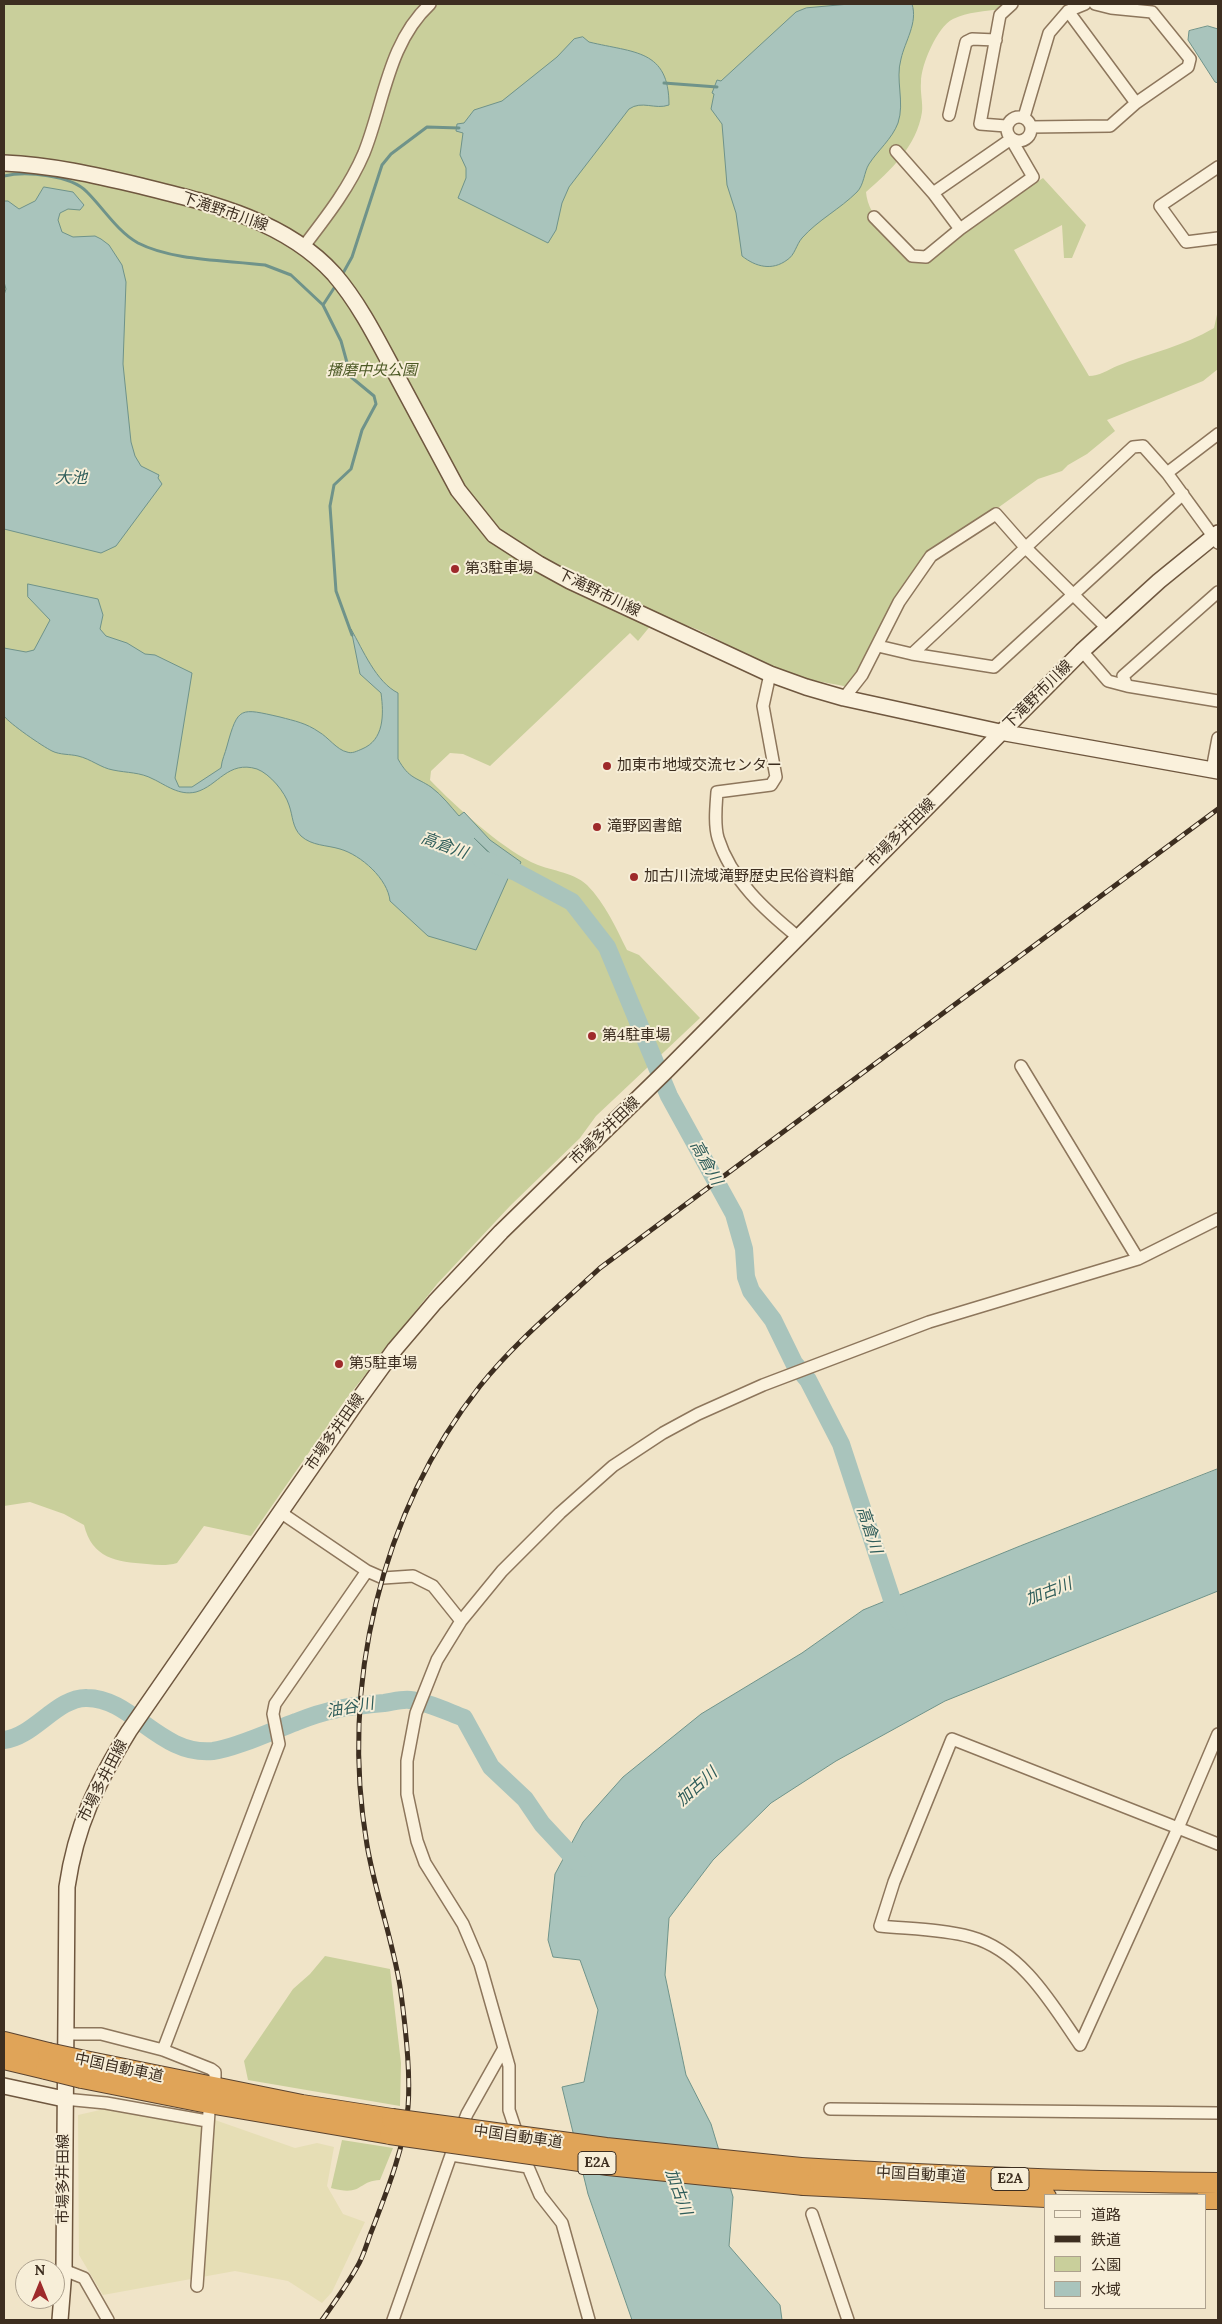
<!DOCTYPE html>
<html>
<head>
<meta charset="utf-8">
<style>
	body { margin:0 }
	#map { position:relative; width:1222px; height:2324px; overflow:hidden; background:#f0e4c8; font-family:Lora,"Noto Sans JP",serif }
	canvas { display:block }
	.frame { position:absolute; inset:0; border:5px solid #3d2e20; pointer-events:none }
	.legend { position:absolute; left:1044px; top:2194px; width:162px; height:115px; box-sizing:border-box; background:#f7eed8; border:1px solid #ada18e; margin:0; padding:6px 9px; list-style:none; font-size:15px; color:#3d2e20 }
	.legend li { display:flex; align-items:center; gap:10px; height:25px }
	.legend b { width:25px; border:1px solid #ada18e }
	.north { position:absolute; left:15px; top:2259px; width:50px; height:50px; box-sizing:border-box; background:#f7eed8; border:1px solid #ada18e; border-radius:50%; rotate:0deg; font-size:14px; font-weight:700; line-height:20px; text-align:center; color:#3d2e20 }
	.north::after { content:''; display:block; margin:auto; width:18px; height:22px; background:#9e2a2b; clip-path:polygon(50% 0,100% 100%,50% 72%,0 100%) }
</style>
</head>
<body>
<div id="map">
<canvas width="1222" height="2324"></canvas>
<div class="frame"></div>
<ul class="legend">
<li><b style="height:6px;background:#faf1dc"></b>道路</li>
<li><b style="height:6px;background:#3d2e20"></b>鉄道</li>
<li><b style="height:14px;background:#c9cf9b"></b>公園</li>
<li><b style="height:14px;background:#a9c4bc"></b>水域</li>
</ul>
<div class="north">N</div>
</div>
<script>
const ctx = document.querySelector('canvas').getContext('2d');
ctx.lineJoin = 'round';
function fillPath(path, color) { ctx.fillStyle = color; ctx.fill(path, 'evenodd'); }
function stroke(path, color, width, dash) { ctx.strokeStyle = color; ctx.lineWidth = width; ctx.lineCap = dash ? 'butt' : 'round'; ctx.setLineDash(dash || []); ctx.stroke(path); }
function drawText(font, color, halo, rows, align = 'center') {
  ctx.font = font + ' Lora,"Noto Sans JP",serif'; ctx.lineWidth = 4; ctx.setLineDash([]); ctx.textBaseline = 'middle'; ctx.strokeStyle = halo; ctx.fillStyle = color; for (const [text, x, y, turn = 0] of rows) {
    ctx.save(); ctx.translate(x, y); ctx.rotate((+turn || 0) * Math.PI / 180); ctx.textAlign = isNaN(turn) ? turn : align; if (halo) ctx.strokeText(text, 0, 0); ctx.fillText(text, 0, 0); ctx.restore();
  }
}
const farmland = new Path2D(`
	M 109,2108 L 213,2127 L 215,2120 L 295,2148 L 317,2143 L 334,2147 L 327,2186 L 343,2214 L 365,2222 L 332,2292 L 322,2303 L 288,2281 L 235,2271 L 103,2295 L 79,2255 L 78,2115 Z`);
const green = new Path2D(`
	M 4,4 L 1001,4 L 1001,9 C 986,11 967,12 953,19 C 937,27 921,65 921,82 C 920,92 923,103 922,112 C 917,146 890,171 866,192 C 868,218 894,238 912,256 L 926,257 L 1043,178 L 1086,225 L 1072,258 L 1064,258 L 1062,225 L 1014,250 L 1089,376 C 1099,376 1108,370 1117,366 C 1150,353 1184,346 1214,328 L 1218,310 L 1218,369 L 1203,381 L 1107,420 L 1115,431 L 1087,454 L 1068,465 L 1062,471 L 1038,479 L 931,556 L 878,646 L 848,687 C 827,682 803,680 783,673 C 737,657 707,623 656,619 L 638,641 L 630,633 L 490,766 L 463,754 L 450,753 L 431,771 L 430,780 C 456,807 498,845 531,862 C 549,871 572,871 587,885 C 605,903 616,928 627,950 L 639,955 L 700,1018 L 596,1116 L 580,1138 L 510,1206 L 437,1284 L 346,1399 L 251,1536 L 204,1526 L 177,1563 C 167,1566 157,1565 147,1564 C 116,1562 92,1558 84,1525 L 64,1514 L 30,1502 L 4,1506 Z
	M 325,1956 L 390,1969 L 401,2063 L 400,2106 L 248,2080 L 244,2061 L 293,1989 L 310,1974 Z
	M 342,2140 L 393,2148 L 380,2180 C 357,2181 363,2197 331,2188 Z`);
const water = new Path2D(`
	M 850,4 L 912,4 C 918,23 905,41 901,59 C 895,80 905,102 898,123 C 892,139 878,150 869,164 C 864,172 864,185 857,192 C 840,209 818,220 802,238 C 796,245 795,255 787,260 C 772,271 756,267 742,256 L 736,213 L 727,185 L 722,124 L 711,109 L 714,94 L 712,93 L 717,80 L 721,81 L 796,12 L 806,8 Z
	M 1208,26 L 1218,29 L 1218,83 L 1215,82 L 1188,40 L 1189,31 Z
	M 583,37 L 589,42 C 634,53 669,49 669,105 C 655,110 642,100 629,109 L 569,187 L 562,203 L 556,230 L 548,243 L 458,198 L 466,178 L 466,168 L 460,155 L 463,133 L 456,131 L 457,124 L 464,123 L 474,110 L 502,101 L 557,57 L 574,39 Z
	M 44,187 L 73,192 L 84,205 L 80,210 L 68,209 L 60,213 L 58,220 L 62,232 L 73,237 L 95,236 L 101,239 L 109,245 L 122,265 L 126,282 L 123,364 L 131,442 L 135,456 L 141,466 L 159,475 L 158,478 L 162,484 L 116,546 L 101,553 L 4,529 L 4,295 L 6,289 L 4,282 L 4,201 L 8,201 L 19,209 L 35,201 Z
	M 28,584 L 98,599 L 103,615 L 100,629 L 106,636 L 127,643 L 145,654 L 155,655 L 192,673 L 175,778 L 179,787 L 192,787 L 221,768 C 222,759 225,754 227,746 C 238,706 240,708 280,717 C 295,721 306,723 319,732 C 328,737 337,750 347,752 C 352,754 357,751 362,749 C 384,740 384,715 381,693 L 360,674 L 351,629 C 363,650 376,682 398,693 L 398,759 C 409,779 416,777 431,787 C 442,795 451,807 459,816 L 464,812 L 490,840 L 521,862 L 515,875 L 511,873 L 474,838 L 510,874 L 476,950 L 428,936 L 390,901 C 388,879 361,855 340,849 C 327,845 312,846 301,836 C 292,827 293,816 289,805 C 285,792 270,774 257,769 C 228,760 218,786 196,792 C 179,796 166,785 153,779 C 140,772 127,773 113,770 C 101,768 91,759 78,756 C 70,754 60,755 52,751 C 42,746 10,724 4,716 L 4,648 L 26,652 L 34,650 L 50,620 L 28,597 Z
	M 1218,1469 L 1218,1591 L 945,1701 L 836,1761 L 771,1803 L 713,1860 L 669,1918 L 665,1975 L 686,2075 L 711,2124 L 733,2197 L 729,2246 L 780,2305 L 782,2320 L 632,2320 L 588,2194 L 562,2087 L 584,2082 L 598,2010 L 580,1960 L 553,1957 L 548,1940 L 555,1874 L 583,1822 L 623,1777 L 701,1714 L 802,1653 L 863,1610 L 1020,1546 Z`);
const stream = new Path2D(`
	M 664,83 L 717,87
	M 4,176 C 26,171 71,175 87,192 C 104,209 117,231 138,243 C 173,261 226,260 265,265 L 291,275 L 323,305 L 341,341 L 351,377 L 374,396 L 376,404 L 362,430 L 351,469 L 334,485 L 330,506 L 336,591 L 352,635
	M 342,275 L 352,257 L 382,165 L 391,154 L 427,127 L 459,128
	M 323,305 L 336,285`);
const river = new Path2D(`
	M 481,859 L 516,872 L 572,902 L 607,947 L 669,1096 L 734,1214 L 744,1249 L 746,1277 L 751,1291 L 773,1320 L 794,1363 L 808,1380 L 841,1444 L 899,1621
	M 4,1740 C 34,1737 57,1697 87,1698 C 132,1698 160,1756 213,1751 C 236,1748 274,1730 296,1722 C 328,1709 350,1706 384,1703 C 392,1702 402,1699 410,1700 C 428,1702 448,1712 464,1718 L 491,1767 L 525,1799 L 542,1824 L 583,1868`);
const street = new Path2D(`
	M 1095,4 L 1111,8 L 1152,12 L 1190,59 L 1188,67 L 1136,103
	M 949,115 L 966,42 L 972,39 L 996,40
	M1007 129a12 12 0 1 1 24 0a12 12 0 1 1-24 0Z
	M 1024,117 L 1049,33 L 1068,11 L 1085,4
	M 1006,126 L 980,124 L 1000,15 L 1012,4
	M 1031,127 L 1110,126 L 1136,103 L 1068,11
	M 1218,167 L 1160,206 L 1186,242 L 1218,238
	M 933,193 L 1011,139 L 1033,177 L 960,229
	M 874,217 L 912,256 L 926,257 L 960,229 L 933,193 L 896,151
	M 304,246 C 327,216 349,188 364,153 C 384,103 388,43 430,4
	M 1167,473 L 1218,434
	M 1183,494 L 994,667 L 912,654 L 1133,447 L 1143,446 L 1167,473 L 1218,543
	M 1218,592 L 1123,676 L 1127,686 L 1218,701
	M 878,646 L 912,654
	M 1082,651 L 1108,681 L 1127,686
	M 770,674 L 763,706 L 776,777 L 771,785 L 717,792 C 716,807 714,824 718,838 C 731,880 766,911 798,937
	M 844,698 L 862,675 L 899,602 L 931,556 L 996,514 L 1025,547 L 1107,628
	M 1212,770 L 1218,738
	M 1021,1066 L 1138,1259
	M 280,1512 L 367,1571 L 383,1578 L 413,1576 L 433,1586 L 461,1621
	M 1218,1734 L 1178,1828 L 1218,1844
	M 952,1739 L 1178,1828 L 1080,2045 C 1052,2004 1022,1951 971,1937 C 942,1929 909,1929 880,1926 L 894,1882 Z
	M 65,2034 L 101,2034 L 163,2050 L 211,2069 L 215,2072 L 215,2078
	M 163,2050 L 279,1744 L 273,1714 L 275,1704 L 367,1571
	M 64,2099 L 106,2103 L 207,2121
	M 830,2109 L 1218,2113
	M 451,2155 L 528,2167
	M 812,2214 L 848,2320
	M 64,2270 L 84,2278 L 108,2320
	M 197,2286 L 209,2112
	M 393,2320 L 451,2155 L 467,2114 L 503,2050
	M 589,2320 L 562,2223 L 540,2195 L 528,2167 L 509,2110 L 509,2066 L 480,1964 L 463,1924 L 425,1863 L 417,1841 L 407,1794 L 407,1761 L 416,1713 L 437,1660 L 461,1621 L 502,1571 L 560,1513 L 613,1466 L 663,1433 L 698,1414 L 763,1385 L 929,1322 L 1138,1259 L 1218,1219`);
const secondary = new Path2D(`
	M 4,163 C 51,165 95,175 141,186 C 210,203 285,220 334,274 C 358,302 375,335 392,367 C 414,408 436,449 458,490 L 494,535 L 539,564 L 570,581 L 770,674 L 806,687 L 844,698 L 1000,732 L 1218,771
	M 4,2086 L 64,2099
	M 60,2320 L 64,2270 L 67,1887 C 76,1825 97,1783 129,1731 L 356,1403 L 395,1349 L 435,1302 L 501,1232 L 665,1072 L 1082,651 L 1159,581 L 1218,533`);
const highway = new Path2D(`
	M 4,2042 L 48,2053
	M 4,2059 L 46,2069
	M 85,2061 L 302,2105 L 392,2119
	M 82,2078 L 203,2102 L 390,2134
	M 801,2168 C 940,2176 1079,2182 1218,2183
	M 804,2185 L 1046,2197
	M 1206,2199 L 1218,2199`);
const rail = new Path2D(`
	M 322,2320 C 334,2303 347,2285 357,2267 C 364,2256 367,2242 372,2230 C 387,2191 404,2149 408,2107 C 411,2072 405,2022 400,1986 C 392,1938 375,1892 367,1845 C 340,1686 380,1513 480,1386 C 515,1342 559,1306 600,1268 L 1218,809`);
const highwayBridge = new Path2D(`
	M 48,2053 L 85,2061
	M 46,2069 L 82,2078
	M 392,2119 L 606,2148 L 801,2168
	M 390,2134 L 608,2165 L 804,2185`);
const markers = [
	[455,569,5,"#9e2a2b"],
	[607,766,5,"#9e2a2b"],
	[597,827,5,"#9e2a2b"],
	[634,877,5,"#9e2a2b"],
	[592,1036,5,"#9e2a2b"],
	[339,1364,5,"#9e2a2b"]
];
const shields = [
	[597,2163,38],
	[1010,2179,38]
];
const shieldNames = [
	["E2A",597,2163],
	["E2A",1010,2179]
];
const streetNames = [
	["下滝野市川線",225,212,19],
	["下滝野市川線",599,593,26],
	["下滝野市川線",1038,695,-45],
	["市場多井田線",901,833,-45],
	["市場多井田線",605,1131,-44],
	["市場多井田線",335,1432,-55],
	["市場多井田線",103,1781,-63],
	["中国自動車道",119,2068,12],
	["中国自動車道",518,2137,8],
	["中国自動車道",921,2175,3],
	["市場多井田線",64,2179,-90]
];
const parkNames = [
	["播磨中央公園",372,371]
];
const poiNames = [
	["第3駐車場",465,569],
	["加東市地域交流センター",617,766],
	["滝野図書館",607,827],
	["加古川流域滝野歴史民俗資料館",644,877],
	["第4駐車場",602,1036],
	["第5駐車場",349,1364]
];
const waterNames = [
	["大池",71,478],
	["高倉川",444,846,20],
	["高倉川",706,1163,61],
	["高倉川",869,1530,72],
	["加古川",1049,1592,-21],
	["油谷川",350,1708,-10],
	["加古川",697,1787,-42],
	["加古川",678,2192,70]
];
fillPath(farmland, '#e6deb5');
fillPath(green, '#c9cf9b');
fillPath(water, '#a9c4bc');
stroke(water, '#6f938a', 1);
stroke(stream, '#6f938a', 3);
stroke(river, '#a9c4bc', 18);
stroke(street, '#8d765c', 14);
stroke(secondary, '#6f573f', 18);
stroke(highway, '#5b4430', 22);
stroke(street, '#faf1dc', 11);
stroke(secondary, '#faf1dc', 15);
stroke(highway, '#e0a458', 20);
stroke(rail, '#3d2e20', 5);
stroke(rail, '#f7eed8', 3, [9]);
stroke(highwayBridge, '#5b4430', 22, []);
stroke(highwayBridge, '#e0a458', 20);
for (const [x, y, r, color] of markers) { const dot = new Path2D(); dot.arc(x, y, r, 0, 2 * Math.PI); ctx.fillStyle = color; ctx.fill(dot); stroke(dot, '#f7eed8', 2); }
for (const [x, y, w] of shields) { const box = new Path2D(); box.roundRect(x - w / 2, y - 11.5, w, 23, 4); ctx.fillStyle = '#f7eed8'; ctx.fill(box); stroke(box, '#3d2e20', 1); }
drawText('bold 14px', '#3d2e20', null, shieldNames);
drawText('15px', '#3d2e20', '#f7eed8', streetNames);
drawText('italic 15px', '#4d5a26', '#f7eed8', parkNames);
drawText('15px', '#3d2e20', '#f7eed8', poiNames, 'left');
drawText('italic 16px', '#2f5d5a', '#f7eed8', waterNames);
</script>
</body>
</html>
